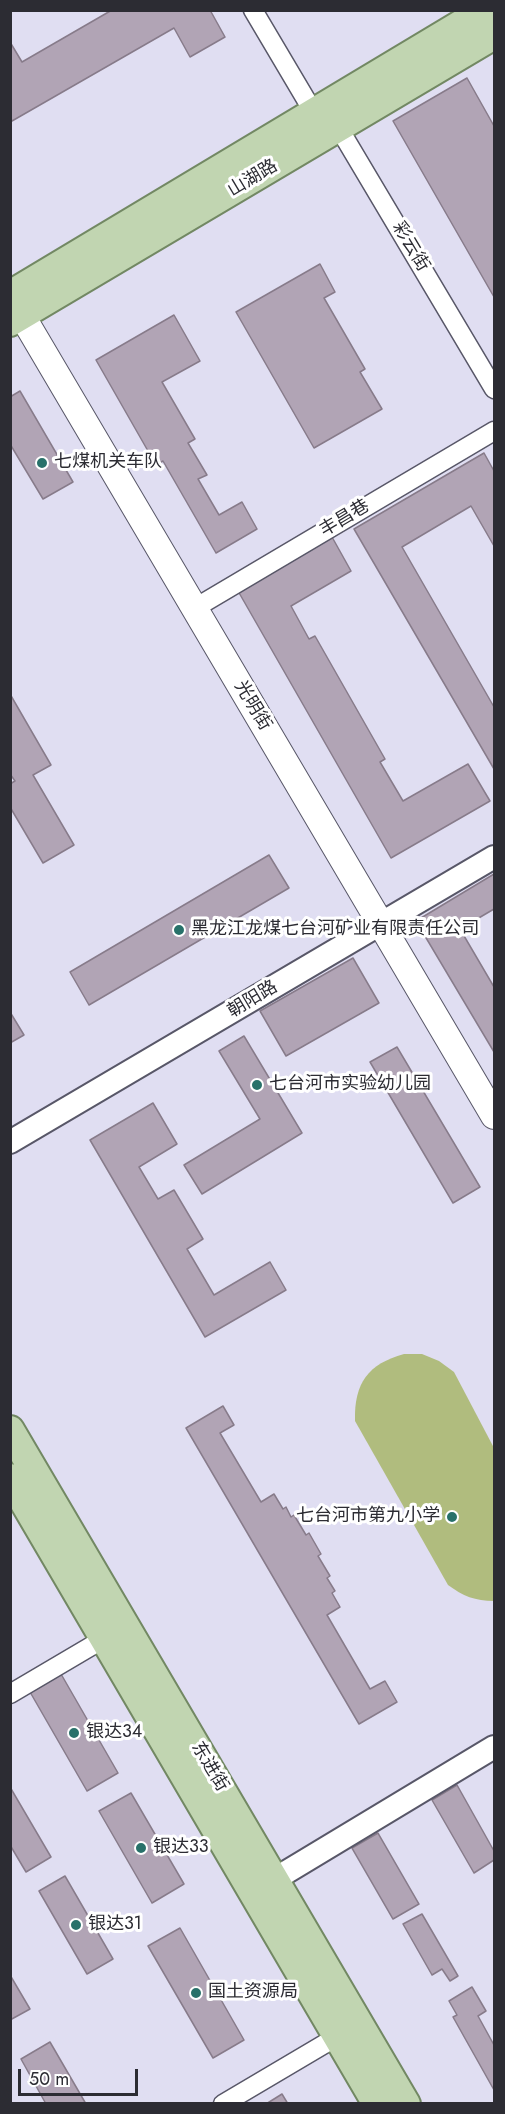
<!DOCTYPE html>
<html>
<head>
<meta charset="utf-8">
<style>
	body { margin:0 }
	#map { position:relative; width:505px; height:2114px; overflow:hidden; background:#e0def2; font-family:Jost,sans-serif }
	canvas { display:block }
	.frame { position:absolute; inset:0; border:12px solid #2c2c33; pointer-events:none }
	.scale { position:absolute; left:18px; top:2069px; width:120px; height:27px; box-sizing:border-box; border:3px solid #2c2c33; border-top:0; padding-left:8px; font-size:18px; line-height:21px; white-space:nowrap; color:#2c2c33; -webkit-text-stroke:4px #fff; paint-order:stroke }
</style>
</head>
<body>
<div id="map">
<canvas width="505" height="2114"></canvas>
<div class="frame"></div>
<div class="scale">50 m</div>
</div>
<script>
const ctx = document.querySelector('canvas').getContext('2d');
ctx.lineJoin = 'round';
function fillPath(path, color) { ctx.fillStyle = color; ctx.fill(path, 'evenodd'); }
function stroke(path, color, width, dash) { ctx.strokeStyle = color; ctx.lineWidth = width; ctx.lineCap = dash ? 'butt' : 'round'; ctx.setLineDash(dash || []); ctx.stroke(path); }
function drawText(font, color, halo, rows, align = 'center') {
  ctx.font = font + ' Jost,"Noto Sans SC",sans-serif'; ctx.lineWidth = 6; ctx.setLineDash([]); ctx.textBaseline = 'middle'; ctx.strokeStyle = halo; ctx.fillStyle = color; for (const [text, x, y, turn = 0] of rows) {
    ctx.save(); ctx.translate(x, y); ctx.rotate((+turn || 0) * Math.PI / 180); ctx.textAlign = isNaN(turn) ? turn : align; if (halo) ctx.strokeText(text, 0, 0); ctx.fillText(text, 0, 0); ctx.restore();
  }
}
const green = new Path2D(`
	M 404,1354 L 422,1354 L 439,1361 L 454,1372 L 494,1448 L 494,1601 C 475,1601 463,1596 448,1585 L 355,1421 C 354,1383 368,1364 404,1354 Z`);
const building = new Path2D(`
	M 112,10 L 210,10 L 225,37 L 190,57 L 174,28 L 12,121 L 10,117 L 10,42 L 22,62 Z
	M 467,78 L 494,126 L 494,297 L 393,121 Z
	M 320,264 L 335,292 L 324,298 L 365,369 L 360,372 L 382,409 L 314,448 L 236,312 Z
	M 174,315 L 200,361 L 162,382 L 195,439 L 188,443 L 207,475 L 198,479 L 219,515 L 242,502 L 257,529 L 216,553 L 163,461 L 156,465 L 96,360 Z
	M 20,391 L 73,482 L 43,499 L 10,444 L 10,397 Z
	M 484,453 L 494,471 L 494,546 L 471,506 L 402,547 L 494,707 L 494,769 L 354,529 Z
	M 332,537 L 351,571 L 291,606 L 309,639 L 315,636 L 385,759 L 380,762 L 403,801 L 468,764 L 490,801 L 391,858 L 238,591 Z
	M 10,694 L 51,765 L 33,775 L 74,845 L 43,863 L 10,807 L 10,784 L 15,781 L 10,774 Z
	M 269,855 L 289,888 L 89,1005 L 70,972 Z
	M 494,874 L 494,909 L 460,929 L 494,987 L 494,1052 L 416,921 Z
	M 353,958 L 379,1003 L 286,1056 L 260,1011 Z
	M 10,1012 L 24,1035 L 10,1043 Z
	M 244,1036 L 302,1133 L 202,1194 L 184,1165 L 260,1119 L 219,1051 Z
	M 397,1047 L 480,1187 L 453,1203 L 370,1062 Z
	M 153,1103 L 177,1144 L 139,1167 L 158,1199 L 174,1190 L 203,1239 L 187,1249 L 214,1295 L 270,1262 L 286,1290 L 205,1337 L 90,1140 Z
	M 223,1406 L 234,1425 L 220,1433 L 261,1502 L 274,1494 L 283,1509 L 286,1507 L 291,1517 L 294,1515 L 306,1535 L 309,1533 L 321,1554 L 318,1556 L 330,1576 L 327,1578 L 335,1591 L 332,1593 L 340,1607 L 327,1615 L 370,1689 L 385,1681 L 397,1702 L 359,1724 L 186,1428 Z
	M 61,1674 L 118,1773 L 87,1791 L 30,1692 Z
	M 457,1785 L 494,1851 L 494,1860 L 474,1873 L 432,1800 Z
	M 10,1787 L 51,1857 L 26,1872 L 10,1845 Z
	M 131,1793 L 184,1884 L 152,1903 L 99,1811 Z
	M 378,1833 L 419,1904 L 393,1919 L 352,1848 Z
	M 65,1876 L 113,1959 L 87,1974 L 39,1891 Z
	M 422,1914 L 458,1976 L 450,1981 L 442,1969 L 432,1975 L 403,1924 Z
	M 180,1928 L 244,2040 L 213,2058 L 148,1946 Z
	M 10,1975 L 30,2009 L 10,2020 Z
	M 472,1987 L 486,2011 L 478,2016 L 494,2045 L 494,2090 L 453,2017 L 457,2015 L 449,2001 Z
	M 50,2042 L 86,2104 L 46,2104 L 21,2059 Z
	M 282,2094 L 288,2104 L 266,2104 Z`);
const minor = new Path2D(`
	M 253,10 L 314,113
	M 334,120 L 494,389
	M 195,608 L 494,431
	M 10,1694 L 105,1638
	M 223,2104 L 338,2036`);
const tertiary = new Path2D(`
	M 10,1142 L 494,857
	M 275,1879 L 494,1747`);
const secondary = new Path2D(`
	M 11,297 L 494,1116`);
const primary = new Path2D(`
	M 10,295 L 485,10
	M 10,322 L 494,35
	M 10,1430 L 406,2104
	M 10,1478 L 377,2104`);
const markers = [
	[42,463,6,"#28716a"],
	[179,930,6,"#28716a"],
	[257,1085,6,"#28716a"],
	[452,1517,6,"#28716a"],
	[74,1733,6,"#28716a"],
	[141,1848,6,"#28716a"],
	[76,1925,6,"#28716a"],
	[196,1993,6,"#28716a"]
];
const streetNames = [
	["山湖路",253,179,-31],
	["彩云街",410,247,59],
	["丰昌巷",345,519,-31],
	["光明街",252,706,59],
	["朝阳路",253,1000,-31],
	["东进街",209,1767,59]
];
const poiNames = [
	["七煤机关车队",54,463],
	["黑龙江龙煤七台河矿业有限责任公司",191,930],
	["七台河市实验幼儿园",269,1085],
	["七台河市第九小学",440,1517,"right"],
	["银达34",86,1733],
	["银达33",153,1848],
	["银达31",88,1925],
	["国土资源局",208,1993]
];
fillPath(green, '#b0bc7e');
fillPath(building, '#b1a4b5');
stroke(building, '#877b8a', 1.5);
stroke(minor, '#585768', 21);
stroke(tertiary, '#585768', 26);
stroke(secondary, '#585768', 28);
stroke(primary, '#728863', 32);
stroke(minor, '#fff', 18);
stroke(tertiary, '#fff', 22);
stroke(secondary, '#fff', 26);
stroke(primary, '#c1d5b1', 28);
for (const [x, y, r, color] of markers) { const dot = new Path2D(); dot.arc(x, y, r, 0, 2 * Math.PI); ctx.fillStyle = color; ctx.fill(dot); stroke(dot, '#fff', 2); }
drawText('18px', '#2c2c33', '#fff', streetNames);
drawText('18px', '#2c2c33', '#fff', poiNames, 'left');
</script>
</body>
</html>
